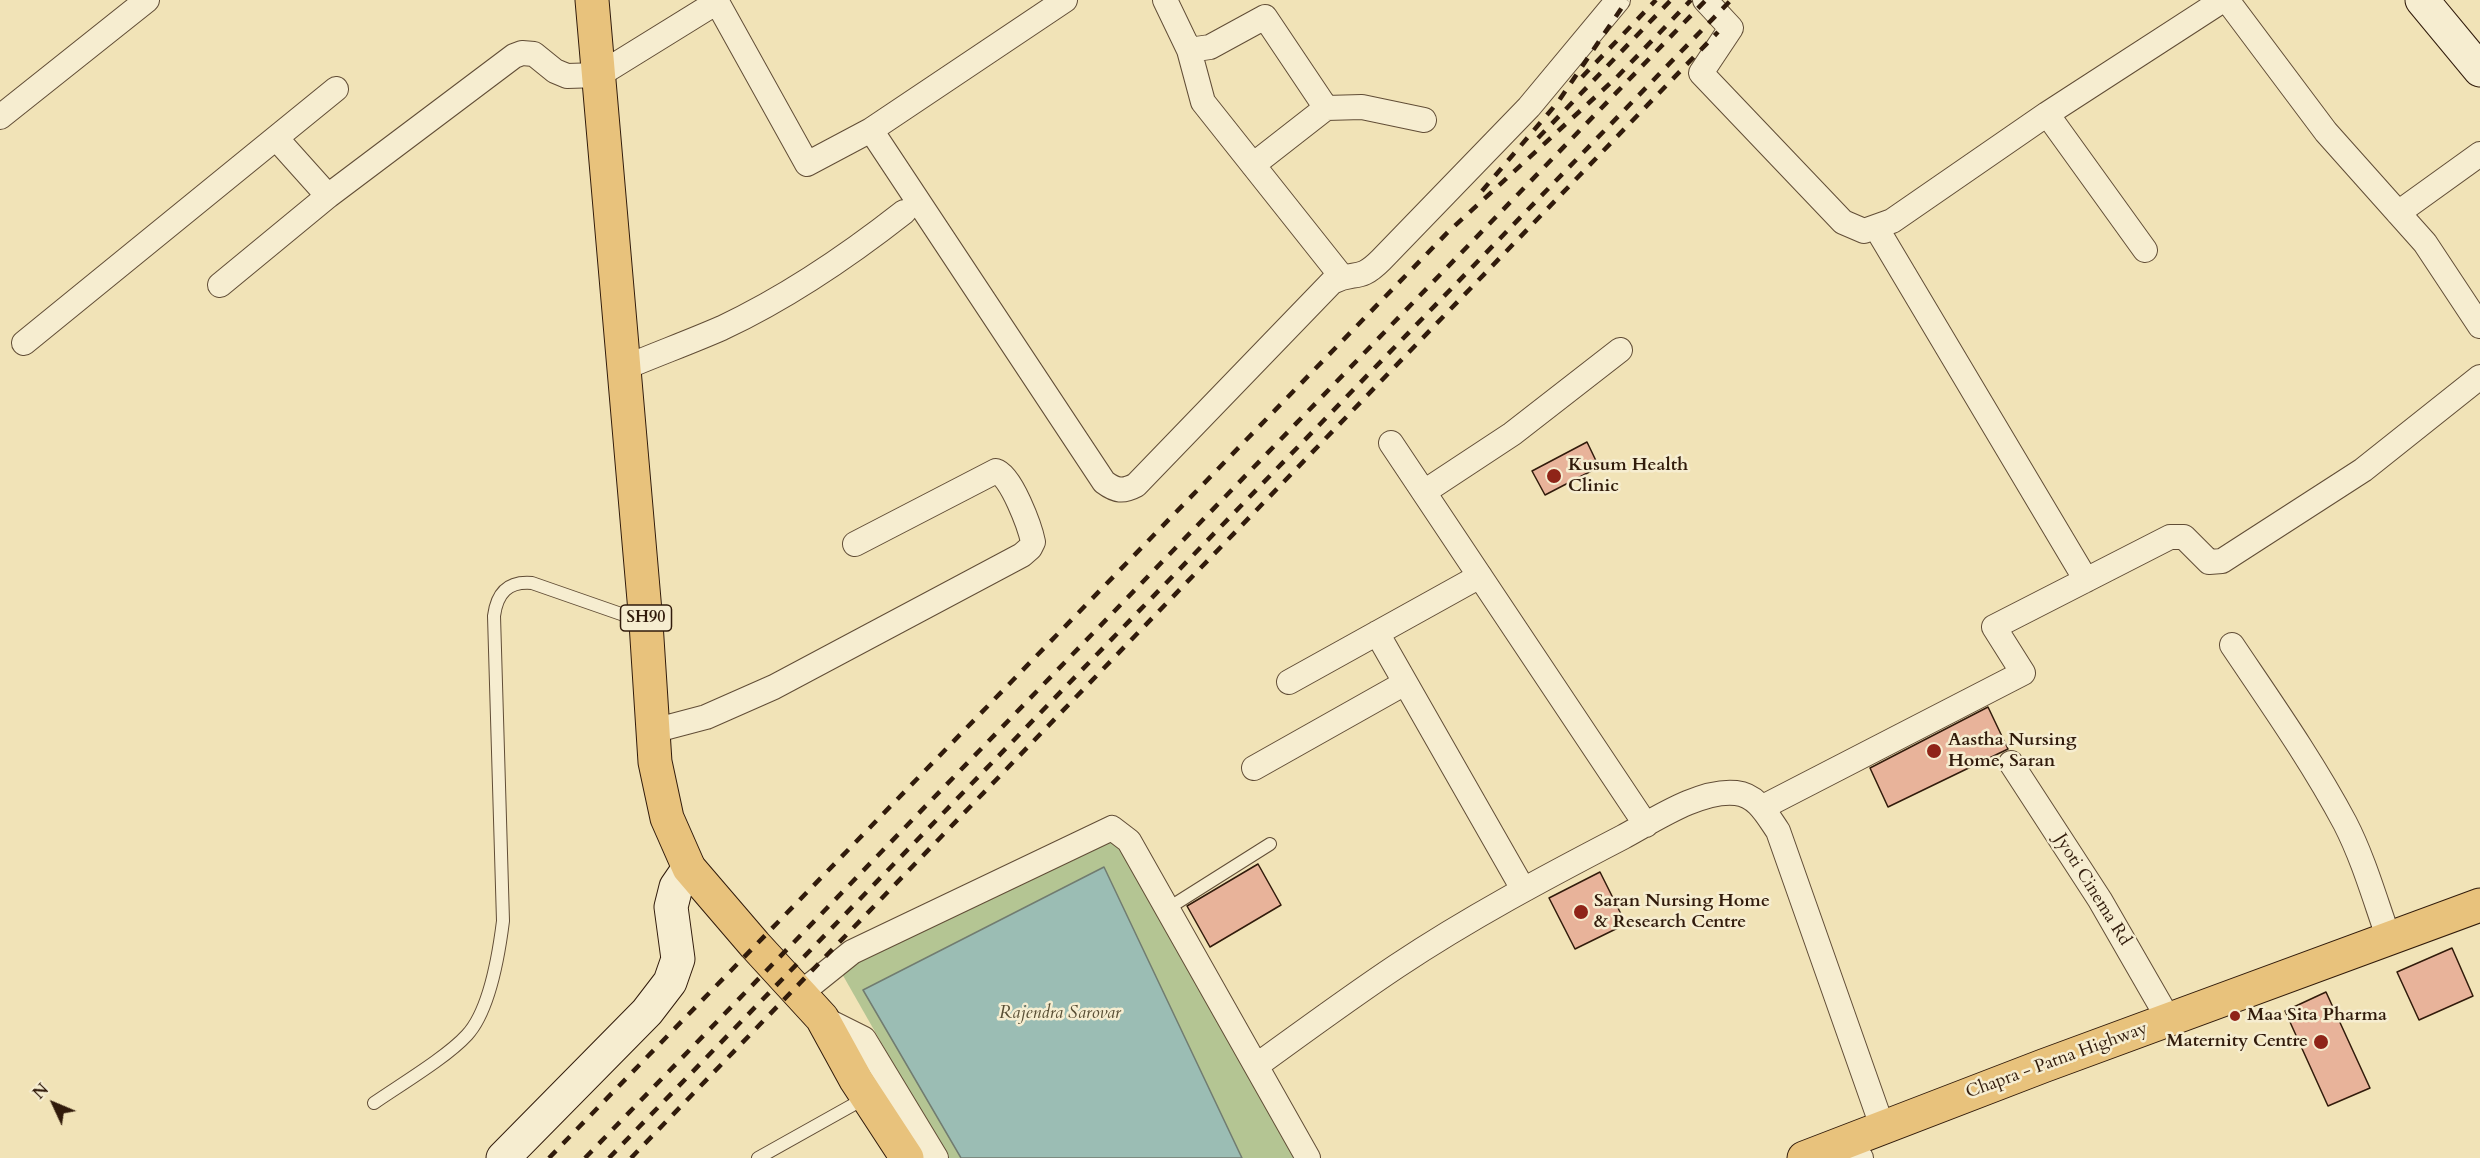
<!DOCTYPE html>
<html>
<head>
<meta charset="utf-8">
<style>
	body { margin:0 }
	#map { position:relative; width:2480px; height:1158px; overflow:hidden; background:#f1e3b7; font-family:Cardo,serif }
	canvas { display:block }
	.north { position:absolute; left:24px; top:1074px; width:60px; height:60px; -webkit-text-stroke:4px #f6edd0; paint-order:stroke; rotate:314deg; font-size:16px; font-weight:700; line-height:24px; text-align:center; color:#311b0b }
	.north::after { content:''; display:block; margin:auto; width:21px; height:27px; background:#311b0b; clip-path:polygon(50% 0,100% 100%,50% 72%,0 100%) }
</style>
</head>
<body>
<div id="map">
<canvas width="2480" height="1158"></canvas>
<div class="north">N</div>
</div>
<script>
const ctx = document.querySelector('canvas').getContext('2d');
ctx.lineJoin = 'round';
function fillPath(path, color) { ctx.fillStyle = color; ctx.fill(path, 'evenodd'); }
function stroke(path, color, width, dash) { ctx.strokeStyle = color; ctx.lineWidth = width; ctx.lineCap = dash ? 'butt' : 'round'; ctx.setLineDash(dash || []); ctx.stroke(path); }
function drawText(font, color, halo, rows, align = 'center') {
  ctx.font = font + ' Cardo,serif'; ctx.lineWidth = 5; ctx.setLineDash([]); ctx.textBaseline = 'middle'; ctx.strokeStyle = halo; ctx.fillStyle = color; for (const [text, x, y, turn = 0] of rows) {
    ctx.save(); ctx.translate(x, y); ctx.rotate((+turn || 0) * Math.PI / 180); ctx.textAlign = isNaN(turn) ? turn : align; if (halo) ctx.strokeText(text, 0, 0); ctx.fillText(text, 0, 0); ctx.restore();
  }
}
const green = new Path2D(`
	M 1120,824 L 1307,1158 L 947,1158 L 837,965 Z`);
const water = new Path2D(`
	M 1104,867 L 1242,1158 L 961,1158 L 863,990 Z`);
const building = new Path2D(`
	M 1587,442 L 1599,467 L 1545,495 L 1532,471 Z
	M 1988,707 L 2008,749 L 1888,807 L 1870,768 Z
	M 1258,864 L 1281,905 L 1210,947 L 1187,906 Z
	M 1600,872 L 1626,924 L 1575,949 L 1549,898 Z
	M 2452,948 L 2473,996 L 2419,1020 L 2397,972 Z
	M 2326,992 L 2370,1088 L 2328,1106 L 2285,1011 Z`);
const lane = new Path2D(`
	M 1167,909 L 1270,844
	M 374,1103 C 400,1085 447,1057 467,1035 C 490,1010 499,953 503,921 L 494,616 C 497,593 508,581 532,583 L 644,622
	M 758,1158 L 867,1097`);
const street = new Path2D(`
	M 1165,0 L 1189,50 L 1210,47 L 1265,17 L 1326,108
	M 1705,0 L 1731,28 L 1701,73 L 1843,222 L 1864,231 L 1892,221 L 2047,114 L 2223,0
	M 2227,0 L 2326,132 L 2425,243 L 2480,326
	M 1189,50 L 1203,102 L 1342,277
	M 2047,114 L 2145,250
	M 0,117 L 147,0
	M 871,130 L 1065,0
	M 276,138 L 328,196
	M 1253,165 L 1326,108 L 1362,107 L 1424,120
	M 2398,213 L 2480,154
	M 1877,229 L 2086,580
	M 220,285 L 328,196 L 514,56 L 522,53 L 534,54 L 555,71 L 567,76 L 599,75 L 717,2 L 807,164 L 871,130 L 1104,482 C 1116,491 1123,492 1136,485 L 1332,282 C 1356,270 1358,283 1381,260 L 1529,107 L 1618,0
	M 24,343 L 336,89
	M 624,368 C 657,354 690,342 722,328 C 788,297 848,256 904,212
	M 1391,443 L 1646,825
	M 1424,492 L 1512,434 L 1620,350
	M 1377,633 L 1523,889
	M 2232,645 C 2271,703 2312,761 2345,823 C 2364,860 2375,900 2389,939
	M 1289,682 L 1480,576
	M 653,731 L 706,717 L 774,687 L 1022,555 L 1030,548 L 1033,542 C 1030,527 1011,475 996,471 L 855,544
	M 2011,763 L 2100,900 L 2169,1020
	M 1254,768 L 1405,683
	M 1763,807 L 2023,673 L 1994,627 L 2170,537 L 2184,537 L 2209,562 L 2222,561 L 2363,470 L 2480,377
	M 801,993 L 852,952 L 1112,828 L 1129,841 L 1308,1158
	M 822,1018 L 864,1039 L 936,1158
	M 1256,1066 C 1303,1032 1349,998 1397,966 C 1469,918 1546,877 1623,837 C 1653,821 1700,789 1736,793 C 1757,795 1767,815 1778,831 L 1882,1126
	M 1821,1151 L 1861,1158`);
const secondary = new Path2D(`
	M 2422,0 L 2480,70
	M 503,1158 L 647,1012 L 670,982 L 678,959 L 671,907 L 676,887 L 689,868`);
const primary = new Path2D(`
	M 592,0 L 646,623 L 655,762 L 667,818 L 689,868 L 755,945 L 822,1018 L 856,1080 L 907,1158`);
const highway = new Path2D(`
	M 1804,1158 L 2043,1066 L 2480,905`);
const rail = new Path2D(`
	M 1582,77 L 1656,0
	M 1538,138 L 1671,0
	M 1482,191 L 1558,102 L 1627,0
	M 549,1158 L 1448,232 L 1617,77 L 1691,0
	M 585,1158 L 1706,0
	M 609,1158 L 1731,0
	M 631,1158 L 1718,32`);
const markers = [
	[1554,476,8,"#8f2418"],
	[1934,751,8,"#8f2418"],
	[1581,912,8,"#8f2418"],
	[2235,1016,6,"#8f2418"],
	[2321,1042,8,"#8f2418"]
];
const shields = [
	[646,618,51]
];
const shieldNames = [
	["SH90",646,618]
];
const poiNames = [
	["Kusum Health",1568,466],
	["Clinic",1568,487],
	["Aastha Nursing",1948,741],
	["Home, Saran",1948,762],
	["Saran Nursing Home",1594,902],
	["& Research Centre",1594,923],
	["Maa Sita Pharma",2247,1016],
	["Maternity Centre",2308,1042,"right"]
];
const streetNames = [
	["Jyoti Cinema Rd",2092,890,58],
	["Chapra - Patna Highway",2057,1061,-20]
];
const parkNames = [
	["Rajendra Sarovar",1060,1014]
];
fillPath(green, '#b4c593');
fillPath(water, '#9bbdb4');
stroke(water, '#717c70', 1.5);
fillPath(building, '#e8b39a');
stroke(building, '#311b0b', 1.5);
stroke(lane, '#614d36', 14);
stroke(street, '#614d36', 26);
stroke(secondary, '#311b0b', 35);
stroke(primary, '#311b0b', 35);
stroke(highway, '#311b0b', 35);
stroke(lane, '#f6edd0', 12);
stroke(street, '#f6edd0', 24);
stroke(secondary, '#f6edd0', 33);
stroke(primary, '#e8c27c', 33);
stroke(highway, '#e8c27c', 33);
stroke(rail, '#311b0b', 4.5, [10, 10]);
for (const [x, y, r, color] of markers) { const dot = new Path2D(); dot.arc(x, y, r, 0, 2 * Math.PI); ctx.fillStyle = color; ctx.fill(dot); stroke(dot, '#f6edd0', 2); }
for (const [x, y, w] of shields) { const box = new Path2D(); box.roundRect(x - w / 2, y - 13, w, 26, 4.5); ctx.fillStyle = '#f6edd0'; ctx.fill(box); stroke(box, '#311b0b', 1.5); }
drawText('bold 16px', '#311b0b', null, shieldNames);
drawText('bold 18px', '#311b0b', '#f6edd0', poiNames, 'left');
drawText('18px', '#311b0b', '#f6edd0', streetNames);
drawText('italic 18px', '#584e34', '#f6edd0', parkNames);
</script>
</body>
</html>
